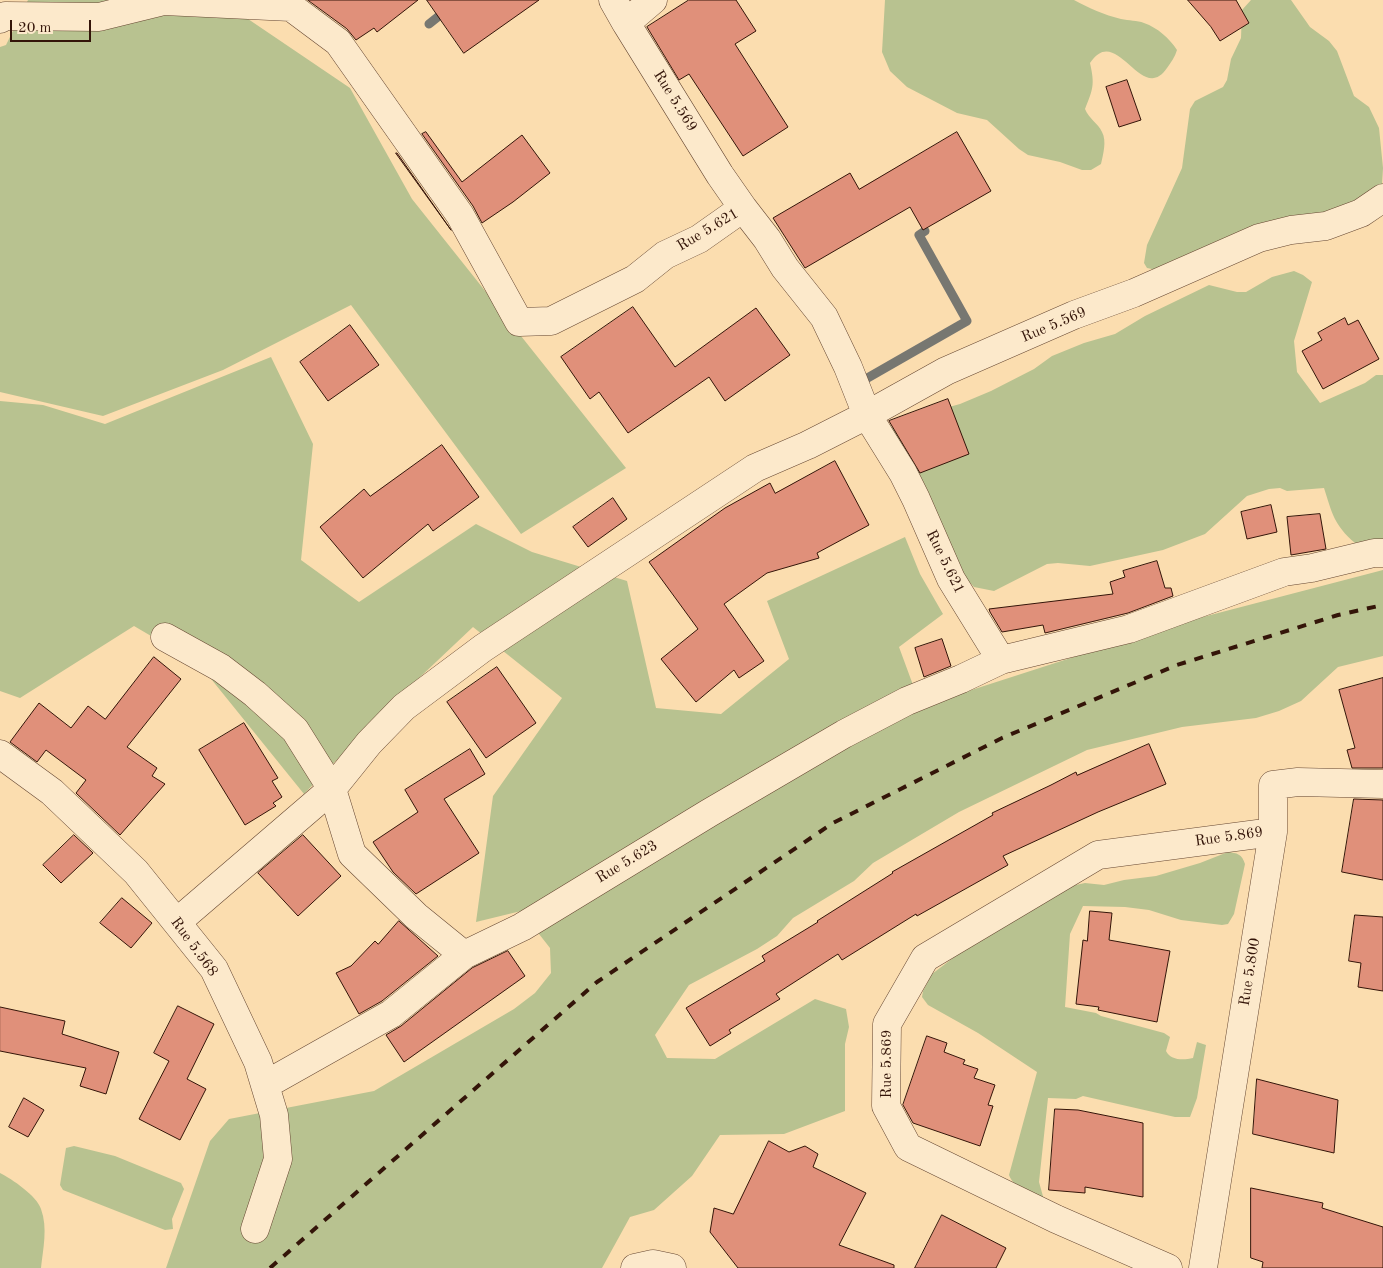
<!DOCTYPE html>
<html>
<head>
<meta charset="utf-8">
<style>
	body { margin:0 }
	#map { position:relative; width:1383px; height:1268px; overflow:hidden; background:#fbddaf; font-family:"Old Standard TT",serif }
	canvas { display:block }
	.scale { position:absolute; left:10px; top:20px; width:81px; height:22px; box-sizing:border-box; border:2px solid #341509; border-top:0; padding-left:6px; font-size:15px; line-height:18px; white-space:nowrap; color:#341509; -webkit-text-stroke:4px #fce9cb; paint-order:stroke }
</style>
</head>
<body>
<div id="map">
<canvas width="1383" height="1268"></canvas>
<div class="scale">20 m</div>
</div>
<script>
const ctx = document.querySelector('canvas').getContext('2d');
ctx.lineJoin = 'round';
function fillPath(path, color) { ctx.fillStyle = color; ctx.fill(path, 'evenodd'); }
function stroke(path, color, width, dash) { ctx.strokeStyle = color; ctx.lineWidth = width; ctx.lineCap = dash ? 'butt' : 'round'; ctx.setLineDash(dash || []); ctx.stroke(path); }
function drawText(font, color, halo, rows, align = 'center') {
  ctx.font = font + ' "Old Standard TT",serif'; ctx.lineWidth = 4.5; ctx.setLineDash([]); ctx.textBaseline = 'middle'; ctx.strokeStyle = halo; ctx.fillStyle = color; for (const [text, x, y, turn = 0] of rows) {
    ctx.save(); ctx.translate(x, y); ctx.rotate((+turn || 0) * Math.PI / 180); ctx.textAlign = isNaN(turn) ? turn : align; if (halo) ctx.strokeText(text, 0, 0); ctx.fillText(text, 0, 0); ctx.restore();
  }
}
const green = new Path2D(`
	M 28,0 L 220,0 L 350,88 L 412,199 L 626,468 L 521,534 L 351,305 L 223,370 L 103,416 L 0,392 L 0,47 L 6,45 Z
	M 885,0 L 1074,0 C 1089,8 1104,15 1121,19 C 1129,21 1137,20 1144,23 C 1158,28 1169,38 1177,50 C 1175,57 1171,62 1167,68 C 1141,106 1117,22 1090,63 C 1095,85 1093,89 1085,109 C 1089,119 1098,123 1102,132 C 1107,141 1103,155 1101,164 L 1091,170 L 1082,170 L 1060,162 L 1028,155 L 1019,149 L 987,120 L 957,113 L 907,87 L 890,71 L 882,52 Z
	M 1251,0 L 1291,0 L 1310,27 L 1329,41 L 1337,51 L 1354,96 L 1369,107 L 1379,128 L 1383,168 L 1382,184 L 1378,194 L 1157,270 L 1147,268 L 1144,263 L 1147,245 L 1182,168 L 1190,109 L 1195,101 L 1223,87 L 1227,80 L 1231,59 L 1241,38 L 1242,10 Z
	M 1294,271 L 1303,275 L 1312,282 L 1294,341 L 1297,372 L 1320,403 L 1365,383 L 1376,375 L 1383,375 L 1383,539 L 1355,543 C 1334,525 1332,513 1324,488 L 1287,491 L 1280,488 L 1269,489 L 1247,496 L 1205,534 L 1163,550 L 1090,566 L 1058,563 L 1047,564 L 994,591 L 974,587 L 961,573 L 890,443 L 893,424 L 898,421 L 960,404 L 991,391 L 1034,369 L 1052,356 L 1084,343 L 1115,334 L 1145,316 L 1209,285 L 1237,292 L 1246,292 L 1272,277 Z
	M 271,357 L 313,444 L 301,560 L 359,602 L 476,524 L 532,552 L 627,581 L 656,708 L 721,714 L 789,659 L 767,601 L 905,537 L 920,574 L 943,614 L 899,647 L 913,685 L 925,705 L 1176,624 L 1383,570 L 1383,656 L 1338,667 L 1301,701 L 1279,711 L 1256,718 L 1182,727 L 1087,750 L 959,812 L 873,863 L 854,881 L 793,918 L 777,936 L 757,949 L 689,985 L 655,1035 L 667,1058 L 715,1059 L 815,999 L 846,1009 L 849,1027 L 845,1044 L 845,1111 L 784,1134 L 720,1135 L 692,1176 L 654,1210 L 630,1217 L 602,1268 L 166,1268 L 210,1141 L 229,1119 L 374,1091 L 514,1009 L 535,993 L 551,973 L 550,948 L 521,911 L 476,922 L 493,796 L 562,698 L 473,627 L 382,713 L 304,794 L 199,664 L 134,626 L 20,698 L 0,691 L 0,401 L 43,405 L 105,424 Z
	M 1228,852 C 1237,853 1242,854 1245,864 L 1234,914 L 1228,924 L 1222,925 L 1181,920 L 1149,910 L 1125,907 L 1083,906 L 1070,934 L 1065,1007 L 1096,1013 L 1101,1016 L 1164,1033 L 1170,1037 L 1166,1051 C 1171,1061 1184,1060 1193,1058 L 1197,1042 L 1206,1045 L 1197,1098 L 1190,1117 L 1175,1117 L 1083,1096 L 1076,1099 L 1048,1098 L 1039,1182 L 1044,1200 C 1032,1194 1014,1189 1009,1175 L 1037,1072 L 978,1033 L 928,1005 L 922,997 L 923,991 L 932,974 L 970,945 L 1071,886 L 1085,883 L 1104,885 L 1124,880 L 1156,876 L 1200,863 Z
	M 74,1146 L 115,1156 L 181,1183 L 184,1189 L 172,1219 L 173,1229 L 165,1230 L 63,1190 L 60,1185 L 66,1148 Z
	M 0,1173 C 12,1179 37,1196 41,1209 C 48,1228 43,1249 41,1268 L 0,1268 Z`);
const stream = new Path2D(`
	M 429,24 L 459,0
	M 857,384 L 967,321 L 919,235 L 925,231`);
const building = new Path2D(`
	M 308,0 L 418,0 L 377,32 L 374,28 L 356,40 L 347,29 Z
	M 427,0 L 539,0 L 464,53 Z
	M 689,0 L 736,0 L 756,31 L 735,44 L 788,127 L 743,156 L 689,74 L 679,80 L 647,27 Z
	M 1188,0 L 1236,0 L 1249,23 L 1220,41 L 1211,27 Z
	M 1127,80 L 1141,120 L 1119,127 L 1106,87 Z
	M 426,132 L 462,182 L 522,135 L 550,173 L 513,202 L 482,223 L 473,206 L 422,134 Z
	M 957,132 L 991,191 L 923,230 L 910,207 L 805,268 L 773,218 L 850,173 L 859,189 Z
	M 396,153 L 397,153 L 451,230 Z
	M 633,307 L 675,367 L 756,308 L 790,355 L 725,401 L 709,377 L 628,433 L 599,392 L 590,399 L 561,357 Z
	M 1345,318 L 1348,325 L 1358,320 L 1379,359 L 1323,389 L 1302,351 L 1322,340 L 1318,333 Z
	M 350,325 L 379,365 L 328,401 L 300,362 Z
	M 948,399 L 969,454 L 920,473 L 889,421 Z
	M 442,445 L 479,497 L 433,531 L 428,524 L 363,578 L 320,527 L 364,489 L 370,496 Z
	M 835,461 L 869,525 L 817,553 L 819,558 L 767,573 L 724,604 L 764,661 L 739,678 L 734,670 L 696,702 L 661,659 L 698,629 L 649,562 L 725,508 L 770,483 L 775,493 Z
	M 613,498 L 627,519 L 588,547 L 573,527 Z
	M 1271,505 L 1277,532 L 1247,539 L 1241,512 Z
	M 1320,514 L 1326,549 L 1291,555 L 1287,517 Z
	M 1157,561 L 1165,588 L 1171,588 L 1173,596 L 1128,613 L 1045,633 L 1043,625 L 1002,632 L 990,612 L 989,609 L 1113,594 L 1110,582 L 1125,577 L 1123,571 Z
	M 942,639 L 951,666 L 924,677 L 915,648 Z
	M 154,657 L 181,679 L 127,747 L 157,768 L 152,776 L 165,784 L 120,835 L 76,793 L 86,780 L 46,750 L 37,762 L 10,742 L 39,703 L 71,728 L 88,706 L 105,719 Z
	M 497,667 L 536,723 L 486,758 L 447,702 Z
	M 1383,678 L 1383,768 L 1352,768 L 1347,750 L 1355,748 L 1339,690 Z
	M 244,723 L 278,778 L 272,781 L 282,797 L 273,803 L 276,806 L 245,825 L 199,750 Z
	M 1149,744 L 1166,784 L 1098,812 L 1003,856 L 1008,865 L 917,916 L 916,914 L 842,960 L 838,954 L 776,994 L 780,999 L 729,1030 L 731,1033 L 710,1046 L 686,1008 L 765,961 L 762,956 L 818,922 L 817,921 L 893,873 L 892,872 L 993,815 L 992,813 L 1051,785 L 1076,772 L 1077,775 Z
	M 470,749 L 485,774 L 444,799 L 479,853 L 416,894 L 393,872 L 373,842 L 418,812 L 405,790 Z
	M 1354,799 L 1383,800 L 1383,880 L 1342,872 Z
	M 74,835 L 93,853 L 61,883 L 43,865 Z
	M 303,835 L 341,876 L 298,916 L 258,873 Z
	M 122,898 L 152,923 L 131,948 L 100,923 Z
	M 1090,911 L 1112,913 L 1109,940 L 1170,951 L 1157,1022 L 1098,1010 L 1099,1007 L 1076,1004 L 1083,940 L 1087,941 Z
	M 1355,915 L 1383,917 L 1383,991 L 1358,987 L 1361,963 L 1349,961 Z
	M 399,921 L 438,956 L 382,1001 L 359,1014 L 336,973 L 351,966 L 375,941 L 378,944 Z
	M 508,951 L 525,976 L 404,1062 L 386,1035 L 401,1026 L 472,968 Z
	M 178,1006 L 214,1024 L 187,1079 L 206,1089 L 180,1140 L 139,1119 L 169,1061 L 154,1053 Z
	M 0,1007 L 65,1021 L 62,1034 L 119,1052 L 106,1094 L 80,1086 L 86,1068 L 0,1051 Z
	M 927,1036 L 947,1043 L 944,1052 L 965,1060 L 963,1064 L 978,1069 L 974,1078 L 995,1085 L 988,1105 L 993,1106 L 980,1146 L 913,1123 L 903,1105 Z
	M 1257,1079 L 1338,1100 L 1334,1153 L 1253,1134 Z
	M 24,1098 L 44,1110 L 28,1137 L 9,1127 Z
	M 1055,1109 L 1078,1110 L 1143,1123 L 1143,1197 L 1085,1187 L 1085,1193 L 1049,1190 Z
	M 769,1141 L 789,1152 L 805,1146 L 818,1154 L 813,1167 L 866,1193 L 839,1245 L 894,1265 L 894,1268 L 738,1268 L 710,1232 L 714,1208 L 733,1214 Z
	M 1251,1188 L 1323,1203 L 1322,1208 L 1383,1227 L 1383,1268 L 1262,1268 L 1263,1262 L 1251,1258 Z
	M 942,1215 L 1006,1248 L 996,1268 L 915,1268 Z`);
const minor = new Path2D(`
	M 613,0 L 626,23
	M 653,0 L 626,23 L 720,175 L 743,208
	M 0,19 L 5,16 L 99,17 L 164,1 L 291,7 L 338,42 L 460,215 L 519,322 L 551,321 L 635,279 L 665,255 L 699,239 L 743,208 L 767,239 L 785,268 L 824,317 L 848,367 L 867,415 L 903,473 L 916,499 L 951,579 L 1001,660 L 1129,629 L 1284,572 L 1312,568 L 1374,553 L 1383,553
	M 165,637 L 221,668 L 255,694 L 295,730 L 332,789 L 352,854 L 416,916 L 464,955
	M 0,754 L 52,792 L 136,872 L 214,969 L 258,1062 L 274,1115 L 278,1159 L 255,1229
	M 177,922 L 332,789 L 369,743 L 404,707 L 483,648 L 755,468 L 808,445 L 867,415 L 946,371 L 1074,315 L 1134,293 L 1259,238 L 1291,230 L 1326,226 L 1361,213 L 1383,198
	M 265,1085 L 391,1014 L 464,955 L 522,927 L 709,813 L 844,734 L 907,701 L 961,679 L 1001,660
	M 635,1268 L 653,1264 L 672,1268
	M 1168,1268 L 1056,1219 L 908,1147 L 886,1106 L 887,1024 L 925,958 L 1098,855 L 1273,832
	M 1203,1268 L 1273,832 L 1273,785 L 1298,782 L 1383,784`);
const rail = new Path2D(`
	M 270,1268 L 597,982 L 833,823 L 1002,738 L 1177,665 L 1338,615 L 1383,605`);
const streetNames = [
	["Rue 5.569",675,101,58],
	["Rue 5.621",708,230,-31],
	["Rue 5.569",1054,325,-23],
	["Rue 5.621",945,562,64],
	["Rue 5.869",1229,837,-8],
	["Rue 5.623",627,862,-31],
	["Rue 5.568",194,947,54],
	["Rue 5.800",1250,972,-81],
	["Rue 5.869",887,1064,-90]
];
fillPath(green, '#b8c290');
stroke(stream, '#777771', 9);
fillPath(building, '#e0907a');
stroke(building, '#341509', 1);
stroke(minor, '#664732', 29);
stroke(minor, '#fce9cb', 28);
stroke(rail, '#341509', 4, [9, 9]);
drawText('15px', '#341509', '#fce9cb', streetNames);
</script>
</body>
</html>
